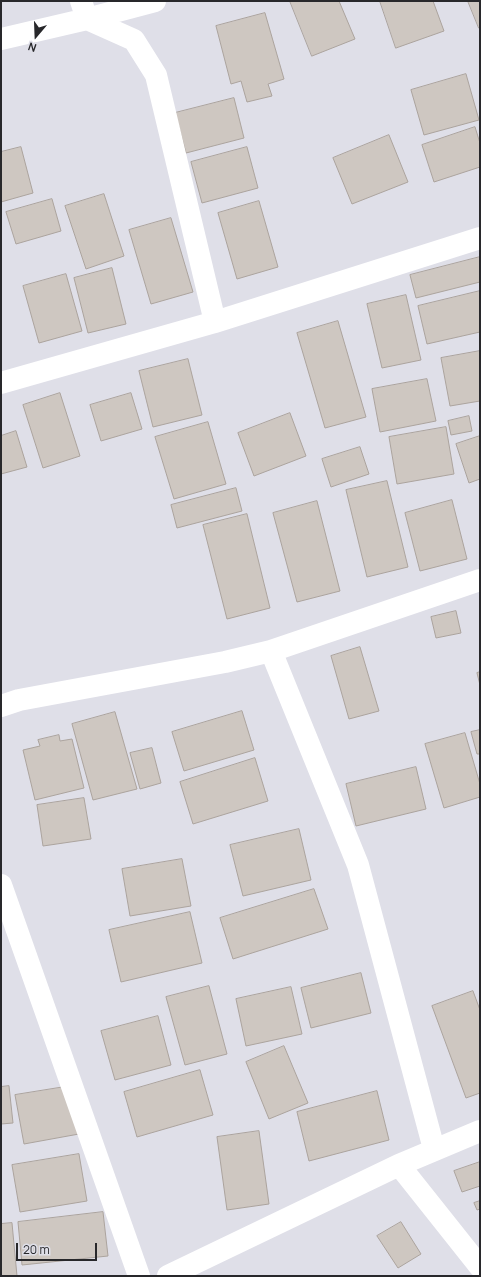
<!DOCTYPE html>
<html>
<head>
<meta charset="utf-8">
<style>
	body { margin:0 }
	#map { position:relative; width:481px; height:1277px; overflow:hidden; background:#dfdfe8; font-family:Manrope,sans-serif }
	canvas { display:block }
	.frame { position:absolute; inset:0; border:2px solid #28282b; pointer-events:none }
	.north { position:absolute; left:16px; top:16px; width:40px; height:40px; -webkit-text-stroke:3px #dfdfe8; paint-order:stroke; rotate:199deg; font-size:11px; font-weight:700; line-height:16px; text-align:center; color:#28282b }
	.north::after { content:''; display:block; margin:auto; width:14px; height:18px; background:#28282b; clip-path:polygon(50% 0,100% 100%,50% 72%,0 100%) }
	.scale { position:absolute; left:16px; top:1243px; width:81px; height:18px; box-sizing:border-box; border:2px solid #28282b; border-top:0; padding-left:5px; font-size:12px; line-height:14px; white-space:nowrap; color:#28282b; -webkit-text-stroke:3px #dfdfe8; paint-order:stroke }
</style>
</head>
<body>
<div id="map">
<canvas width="481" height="1277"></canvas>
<div class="frame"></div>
<div class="north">N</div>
<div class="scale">20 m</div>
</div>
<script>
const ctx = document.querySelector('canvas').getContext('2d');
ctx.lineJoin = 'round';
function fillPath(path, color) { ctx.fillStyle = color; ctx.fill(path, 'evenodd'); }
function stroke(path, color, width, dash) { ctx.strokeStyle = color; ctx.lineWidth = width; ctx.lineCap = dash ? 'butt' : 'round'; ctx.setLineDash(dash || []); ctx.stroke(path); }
const building = new Path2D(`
	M 290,1 L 339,1 L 355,39 L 312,56 Z
	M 380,1 L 433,1 L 444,31 L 396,48 Z
	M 468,1 L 480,1 L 480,28 L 479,28 Z
	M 265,13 L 284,79 L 268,84 L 272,96 L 247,102 L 241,81 L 231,84 L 216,26 Z
	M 466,74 L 479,120 L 424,135 L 411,90 Z
	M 234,98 L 244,138 L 186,153 L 175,113 Z
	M 475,127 L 480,143 L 480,167 L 434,182 L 422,145 Z
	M 389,135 L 408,182 L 352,204 L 333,158 Z
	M 21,147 L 33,193 L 1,202 L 1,152 Z
	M 247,147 L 258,188 L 202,203 L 191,162 Z
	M 104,194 L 124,256 L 86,269 L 65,206 Z
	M 52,199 L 61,231 L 16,244 L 6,212 Z
	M 259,201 L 278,267 L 237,279 L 218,213 Z
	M 171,218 L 193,292 L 151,304 L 129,230 Z
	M 480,257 L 480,282 L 416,298 L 410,275 Z
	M 112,268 L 126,324 L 88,333 L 74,278 Z
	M 66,274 L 82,331 L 39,343 L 23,286 Z
	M 480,291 L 480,332 L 427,344 L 418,306 Z
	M 406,295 L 421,360 L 382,368 L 367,304 Z
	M 338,321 L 366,417 L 325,428 L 297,333 Z
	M 480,351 L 480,401 L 450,406 L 441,358 Z
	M 188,359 L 202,415 L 153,427 L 139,371 Z
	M 427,379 L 436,421 L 380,432 L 372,389 Z
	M 60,393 L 80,456 L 43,468 L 23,405 Z
	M 131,393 L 142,429 L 101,441 L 90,405 Z
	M 290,413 L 306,456 L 254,476 L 238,433 Z
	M 469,416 L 472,431 L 451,435 L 448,421 Z
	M 208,422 L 226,484 L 174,499 L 155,437 Z
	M 446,427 L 454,474 L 397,484 L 389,437 Z
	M 16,431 L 27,467 L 1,474 L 1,436 Z
	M 480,436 L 480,479 L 469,483 L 456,444 Z
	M 360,447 L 369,474 L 331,487 L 322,459 Z
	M 387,481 L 408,567 L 367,577 L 346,490 Z
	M 236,488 L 242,511 L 177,528 L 171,505 Z
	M 452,500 L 467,559 L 420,571 L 405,513 Z
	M 317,501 L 340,591 L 297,602 L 273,513 Z
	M 247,514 L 270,608 L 227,619 L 203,525 Z
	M 456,611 L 461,633 L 436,638 L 431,617 Z
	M 360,647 L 379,711 L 349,719 L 331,656 Z
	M 480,672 L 480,685 L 477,673 Z
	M 242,711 L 254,750 L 184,771 L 172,732 Z
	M 115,712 L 137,789 L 93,800 L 72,724 Z
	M 480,730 L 480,754 L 477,754 L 471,732 Z
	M 465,733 L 480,784 L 480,797 L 444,808 L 425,744 Z
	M 59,735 L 60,741 L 72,739 L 84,788 L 35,800 L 23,750 L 40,746 L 38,740 Z
	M 152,748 L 161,783 L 140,789 L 130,753 Z
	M 255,758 L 268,801 L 193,824 L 180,782 Z
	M 416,767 L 426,809 L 356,826 L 346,784 Z
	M 84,798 L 91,839 L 43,846 L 37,805 Z
	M 299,829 L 311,880 L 243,896 L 230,845 Z
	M 182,859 L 191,906 L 130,916 L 122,869 Z
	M 314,889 L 328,929 L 233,959 L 220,918 Z
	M 190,912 L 202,963 L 121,982 L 109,930 Z
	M 361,973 L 371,1013 L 311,1028 L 301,988 Z
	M 209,986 L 227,1054 L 185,1065 L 166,997 Z
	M 291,987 L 302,1034 L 246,1046 L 236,999 Z
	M 473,991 L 480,1010 L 480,1093 L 466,1098 L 432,1006 Z
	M 158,1016 L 171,1065 L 115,1080 L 101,1031 Z
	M 284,1046 L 308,1103 L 269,1119 L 246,1062 Z
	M 200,1070 L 213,1115 L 137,1137 L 124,1092 Z
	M 9,1086 L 13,1123 L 1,1124 L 1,1087 Z
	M 71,1086 L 79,1134 L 24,1144 L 15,1095 Z
	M 377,1091 L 389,1140 L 309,1161 L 297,1112 Z
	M 259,1131 L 269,1204 L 227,1210 L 217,1137 Z
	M 79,1154 L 87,1201 L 20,1212 L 12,1165 Z
	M 480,1162 L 480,1186 L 462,1192 L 454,1171 Z
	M 480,1201 L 480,1209 L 477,1210 L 474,1203 Z
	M 103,1212 L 108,1256 L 22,1265 L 18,1222 Z
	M 401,1222 L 421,1254 L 398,1268 L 377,1236 Z
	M 12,1223 L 17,1276 L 1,1276 L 1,1224 Z`);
const street = new Path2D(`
	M 81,1 L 87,19 L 134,40 L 156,75 L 215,322
	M 1,39 L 87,19 L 155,1
	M 1,383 L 215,322 L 480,238
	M 271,651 L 358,865 L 434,1149
	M 1,706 L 19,700 L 225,662 L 271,651 L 480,580
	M 1,885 L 139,1276
	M 399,1165 L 480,1267
	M 168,1276 L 399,1165 L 480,1131`);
fillPath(building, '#cec7c1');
stroke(building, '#aba39d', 1);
stroke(street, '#fff', 22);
</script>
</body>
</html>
